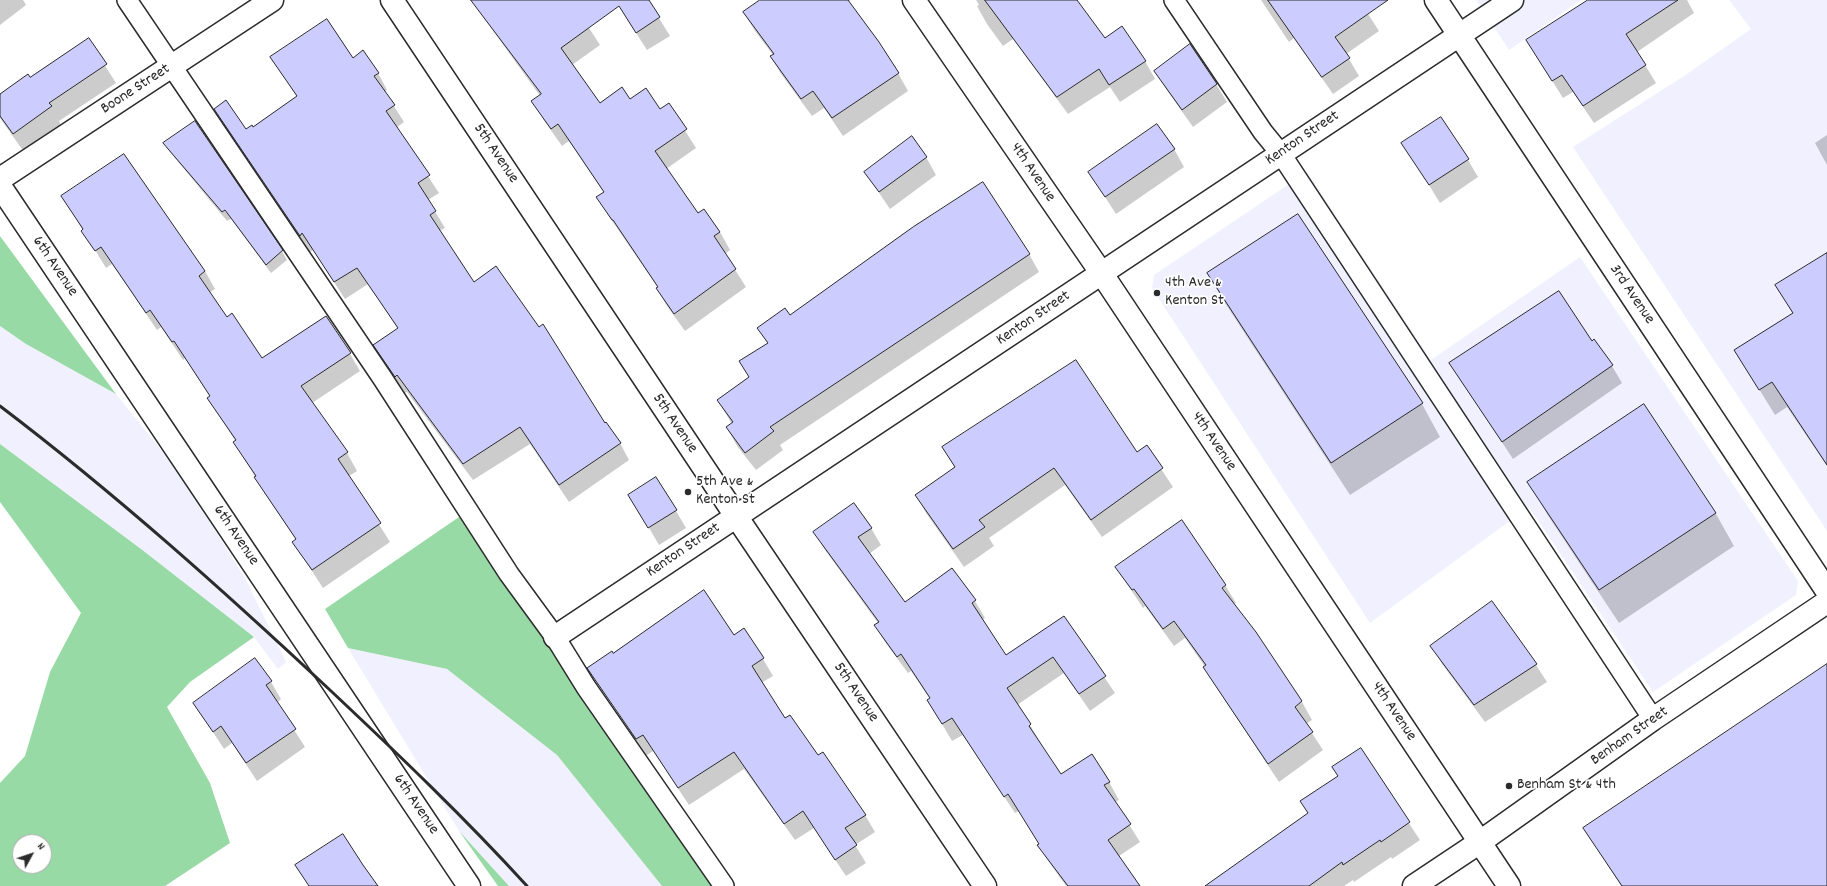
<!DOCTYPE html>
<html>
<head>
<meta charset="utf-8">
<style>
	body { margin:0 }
	#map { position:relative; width:1827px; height:886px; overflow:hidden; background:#fff; font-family:Dekko,sans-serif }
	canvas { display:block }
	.north { position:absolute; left:12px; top:834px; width:40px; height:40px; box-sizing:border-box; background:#fff; border:1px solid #aaa; border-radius:50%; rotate:50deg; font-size:11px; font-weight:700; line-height:16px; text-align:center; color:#2b2b2b }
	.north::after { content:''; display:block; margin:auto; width:14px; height:18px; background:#2b2b2b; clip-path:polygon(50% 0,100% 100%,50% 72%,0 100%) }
</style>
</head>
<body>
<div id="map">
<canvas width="1827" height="886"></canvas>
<div class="north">N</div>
</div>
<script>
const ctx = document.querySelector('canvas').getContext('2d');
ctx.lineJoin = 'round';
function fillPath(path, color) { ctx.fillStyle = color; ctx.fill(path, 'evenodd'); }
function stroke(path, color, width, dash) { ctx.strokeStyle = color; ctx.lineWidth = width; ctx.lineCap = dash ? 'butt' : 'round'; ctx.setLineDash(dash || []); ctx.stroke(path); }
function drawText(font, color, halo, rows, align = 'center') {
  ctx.font = font + ' Dekko,sans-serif'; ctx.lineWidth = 3.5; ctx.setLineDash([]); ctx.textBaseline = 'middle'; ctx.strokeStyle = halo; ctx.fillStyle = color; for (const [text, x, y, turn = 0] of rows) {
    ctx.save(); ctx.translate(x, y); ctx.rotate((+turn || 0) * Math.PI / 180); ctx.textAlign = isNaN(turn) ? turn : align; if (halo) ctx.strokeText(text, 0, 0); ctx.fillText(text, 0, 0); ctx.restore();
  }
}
const built = new Path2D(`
	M 1476,0 L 1581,0 L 1509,50 Z
	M 1729,0 L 1827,0 L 1827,531 L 1573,147 L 1684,76 L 1751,29 Z
	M 1307,172 L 1431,360 L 1580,257 L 1798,581 L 1796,595 L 1653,692 L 1529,507 L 1370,623 L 1152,288 L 1154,275 Z
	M 0,326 L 26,344 L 116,394 L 180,473 L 246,580 L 286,662 L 278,669 L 254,637 L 141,549 L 0,444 Z
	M 348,648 L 447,669 L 557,755 L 662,886 L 509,886 L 459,831 Z`);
const green = new Path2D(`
	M 0,236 L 116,394 L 26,344 L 0,326 Z
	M 0,444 L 141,549 L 254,637 L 190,682 L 167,707 L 210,783 L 230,843 L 165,886 L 0,886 L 0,783 L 25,756 L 50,672 L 81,613 L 0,502 ZM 20,842 L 44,842 L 44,866 L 20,866 Z
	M 459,517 L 714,886 L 662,886 L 557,755 L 447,669 L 348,648 L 325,609 Z
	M 459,831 L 509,886 L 498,886 Z`);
const shadow = new Path2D(`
	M 0,0 L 23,0 L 26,5 L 0,25 Z
	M 471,0 L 571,0 L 600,45 L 572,65 L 600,104 L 630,101 L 660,111 L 669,105 L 696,148 L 666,169 L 697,215 L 704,210 L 720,232 L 730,250 L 725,254 L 746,287 L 685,331 L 667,306 L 657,289 L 658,288 L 608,215 L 598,197 L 604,193 L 569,141 L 562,146 L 543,119 L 533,101 L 540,96 Z
	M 615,0 L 648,0 L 670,36 L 647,50 Z
	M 761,0 L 851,0 L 848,2 L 898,73 L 908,91 L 843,136 L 824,108 L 812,116 L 781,74 L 771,57 L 773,55 L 755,31 L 744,13 Z
	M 976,0 L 1076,0 L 1105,39 L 1145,61 L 1155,79 L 1120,102 L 1110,87 L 1068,114 L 1013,39 L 1003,46 L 987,24 L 977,6 L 979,5 Z
	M 1261,0 L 1359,0 L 1379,31 L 1346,54 L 1359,76 L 1333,94 L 1294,38 L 1289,42 Z
	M 1590,0 L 1687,0 L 1694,13 L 1637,52 L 1656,83 L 1594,123 L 1573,92 L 1563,98 L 1527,41 Z
	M 88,39 L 116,83 L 59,121 L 61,125 L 24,152 L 0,118 L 0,95 L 30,78 Z
	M 272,58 L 352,59 L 378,73 L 387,90 L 385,92 L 404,122 L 396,128 L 439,193 L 428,200 L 445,228 L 439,231 L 473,283 L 605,425 L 620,443 L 629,460 L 569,502 L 530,444 L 473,480 L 407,392 L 405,393 L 374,345 L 398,329 L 368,284 L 345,299 L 313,250 L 310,252 L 215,109 L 246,130 L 252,128 L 297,97 Z
	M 1155,71 L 1216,84 L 1227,102 L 1193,127 L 1166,89 Z
	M 1827,135 L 1827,165 L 1815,143 Z
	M 164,143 L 282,251 L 287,260 L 271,273 L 231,219 L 227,221 L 170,152 Z
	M 1403,143 L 1468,160 L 1478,177 L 1440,203 Z
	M 1174,149 L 1184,167 L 1116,214 L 1089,172 Z
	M 926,157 L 936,175 L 890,209 L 865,172 Z
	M 62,196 L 205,271 L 215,289 L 209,293 L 226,318 L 262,359 L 350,354 L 360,371 L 312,403 L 347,453 L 357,471 L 349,476 L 390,542 L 323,588 L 293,542 L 296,540 L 266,495 L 245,460 L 235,443 L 236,442 L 208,398 L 210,397 L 185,358 L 183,360 L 161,327 L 157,330 L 112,264 L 106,268 Z
	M 1298,215 L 1422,404 L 1440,437 L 1350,495 L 1227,306 L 1208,274 Z
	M 1029,254 L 1039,272 L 780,445 L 783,450 L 756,470 L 737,446 L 727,428 L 732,424 L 718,401 L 750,377 L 768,344 L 758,328 L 790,316 Z
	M 1827,265 L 1827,466 L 1787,407 L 1775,415 L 1751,376 L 1793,314 L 1777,286 Z
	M 1591,342 L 1612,366 L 1622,383 L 1513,459 L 1450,363 Z
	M 1644,406 L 1716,514 L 1734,546 L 1619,623 L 1547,514 L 1529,482 Z
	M 1146,446 L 1173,487 L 1102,537 L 1065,485 L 989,538 L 994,546 L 964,567 L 926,513 L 916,495 L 955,468 L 943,448 L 1137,453 Z
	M 630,495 L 676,511 L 686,528 L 659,545 Z
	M 871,528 L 881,545 L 869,554 L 905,604 L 975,601 L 985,618 L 982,620 L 1006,657 L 1064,618 L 1115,693 L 1090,711 L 1064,673 L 1017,705 L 1030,725 L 1040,742 L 1039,743 L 1060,775 L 1109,782 L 1119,800 L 1115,802 L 1140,842 L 1119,856 L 1138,886 L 1066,886 L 1049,862 L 1039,845 L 1040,844 L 1019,811 L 1015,813 L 963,735 L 952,741 L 938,717 L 930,699 L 911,671 L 908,673 L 885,642 L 875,625 L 878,623 L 825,550 L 815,532 Z
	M 1116,567 L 1225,585 L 1236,603 L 1234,604 L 1255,632 L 1302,702 L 1312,720 L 1306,724 L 1323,750 L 1279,782 L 1215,685 L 1205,667 L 1185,638 L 1174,646 L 1145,606 L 1143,608 Z
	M 1492,603 L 1536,665 L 1547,682 L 1485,722 L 1442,664 L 1432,647 Z
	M 734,636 L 763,659 L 773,676 L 761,683 L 785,720 L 818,757 L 865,815 L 875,832 L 855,845 L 866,863 L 846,876 L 814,828 L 795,840 L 744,769 L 689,805 L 653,751 L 646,756 L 589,668 L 612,654 Z
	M 1827,666 L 1827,886 L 1621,886 L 1584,828 Z
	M 271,682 L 281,699 L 277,703 L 305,747 L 257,781 L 232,743 L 224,749 L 194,703 Z
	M 1360,749 L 1420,840 L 1392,859 L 1391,857 L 1354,882 L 1353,880 L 1344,886 L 1206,886 L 1308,814 L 1301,801 L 1338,776 Z`);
const building = new Path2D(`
	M 471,0 L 649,0 L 660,17 L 636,33 L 619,6 L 561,48 L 600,103 L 622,87 L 630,99 L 646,88 L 660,109 L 669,103 L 687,129 L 655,151 L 698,213 L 704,209 L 720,232 L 714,236 L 736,269 L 674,314 L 656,288 L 658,287 L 613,220 L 612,220 L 596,197 L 604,192 L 558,124 L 551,129 L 531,101 L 541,94 Z
	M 760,0 L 848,0 L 879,42 L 899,73 L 832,118 L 813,91 L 801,99 L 770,56 L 774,54 L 743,12 Z
	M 985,0 L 1077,0 L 1105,38 L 1122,26 L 1146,61 L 1109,85 L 1099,69 L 1057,97 Z
	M 1268,0 L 1388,0 L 1335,37 L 1350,58 L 1322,77 Z
	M 1588,0 L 1678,0 L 1626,34 L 1646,65 L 1583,106 L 1562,75 L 1552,81 L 1526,40 Z
	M 327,19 L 353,58 L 363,50 L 379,73 L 374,76 L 395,105 L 386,111 L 430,175 L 418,183 L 436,211 L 430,215 L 474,282 L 496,266 L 539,327 L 543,324 L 605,423 L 606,422 L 621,443 L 559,485 L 520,427 L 463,464 L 397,375 L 395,377 L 373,345 L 398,328 L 357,268 L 334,282 L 302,233 L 300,236 L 214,109 L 226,100 L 246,129 L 252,125 L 253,127 L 297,96 L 270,57 Z
	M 89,38 L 107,64 L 49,103 L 52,106 L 13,134 L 0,116 L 0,94 L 28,74 L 30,77 Z
	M 1190,44 L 1217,84 L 1182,110 L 1154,71 Z
	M 1441,117 L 1469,159 L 1429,185 L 1401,143 Z
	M 195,121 L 283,250 L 266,265 L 225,210 L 222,212 L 163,143 Z
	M 1157,124 L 1175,149 L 1105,197 L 1088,172 Z
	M 912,136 L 927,157 L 879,192 L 864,172 Z
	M 124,154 L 205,271 L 199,276 L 227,317 L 232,313 L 262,358 L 326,316 L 351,353 L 301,386 L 348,452 L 338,459 L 381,523 L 312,570 L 292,542 L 296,539 L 254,477 L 256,476 L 233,442 L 236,440 L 207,398 L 210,396 L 174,341 L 172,342 L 150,310 L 146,313 L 101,247 L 95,251 L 81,231 L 83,229 L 61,196 Z
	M 983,182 L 1030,254 L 770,427 L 774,431 L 745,453 L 726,427 L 733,422 L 717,400 L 749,377 L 739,361 L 768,343 L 757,328 L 785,308 L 790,315 L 913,227 Z
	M 1298,214 L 1423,403 L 1331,463 L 1207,273 Z
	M 1827,253 L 1827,465 L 1772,382 L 1759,390 L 1734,350 L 1793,313 L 1775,285 Z
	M 1559,291 L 1592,341 L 1594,339 L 1613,365 L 1502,442 L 1449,363 Z
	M 1076,360 L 1137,452 L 1147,445 L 1163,468 L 1091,520 L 1054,468 L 979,520 L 985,527 L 953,549 L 915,495 L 955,467 L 942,447 Z
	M 1644,404 L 1716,513 L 1599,590 L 1527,482 Z
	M 656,477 L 677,510 L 648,528 L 628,495 Z
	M 854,503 L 872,528 L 858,537 L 905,602 L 952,568 L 976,600 L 972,603 L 1006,655 L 1064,616 L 1106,676 L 1079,694 L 1053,657 L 1007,688 L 1031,724 L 1029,726 L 1061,774 L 1092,754 L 1110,782 L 1104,785 L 1131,824 L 1108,840 L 1140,886 L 1068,886 L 1037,845 L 1039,844 L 1008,794 L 1004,797 L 952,718 L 942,724 L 927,700 L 930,698 L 901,654 L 897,657 L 874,625 L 879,622 L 813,532 Z
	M 1182,520 L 1226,585 L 1222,588 L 1256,632 L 1302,701 L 1295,707 L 1313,732 L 1268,764 L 1203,667 L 1206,665 L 1174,621 L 1163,629 L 1134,589 L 1132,590 L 1115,567 Z
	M 704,590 L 734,635 L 744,628 L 764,658 L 752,666 L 785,718 L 790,715 L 818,755 L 823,752 L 866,815 L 845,828 L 857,845 L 835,860 L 803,811 L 784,824 L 734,752 L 678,788 L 643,735 L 636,739 L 587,668 L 612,651 L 613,653 Z
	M 1492,601 L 1537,664 L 1474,705 L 1430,646 Z
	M 255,658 L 272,681 L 266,685 L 296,729 L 246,763 L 221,726 L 213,732 L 193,703 Z
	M 1827,664 L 1827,886 L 1622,886 L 1583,828 Z
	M 1361,748 L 1410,822 L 1381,842 L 1380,840 L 1343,865 L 1342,862 L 1309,886 L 1205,886 L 1308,813 L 1300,801 L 1338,776 L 1332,767 Z
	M 343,834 L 363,865 L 378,886 L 309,886 L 295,865 Z`);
const lane = new Path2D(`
	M 127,0 L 383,379 L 509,574 L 555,637 L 586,687 L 724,886
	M 1174,0 L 1263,132 L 1281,154 L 1653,719`);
const street = new Path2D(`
	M 392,0 L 736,516 L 985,886
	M 1436,0 L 1827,591
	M 0,179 L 272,0
	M 0,186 L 469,886
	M 555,637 L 1512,0
	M 1414,886 L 1480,842 L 1653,719 L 1827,602`);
const secondary = new Path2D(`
	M 914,0 L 1102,274 L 1509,886`);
const rail = new Path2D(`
	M 0,406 C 116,494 225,592 331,691 C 398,754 465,818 527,886`);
const markers = [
	[1157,293,4,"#2b2b2b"],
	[688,492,4,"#2b2b2b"],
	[1509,786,4,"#2b2b2b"]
];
const streetNames = [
	["Boone Street",136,90,-33],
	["Kenton Street",1303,139,-34],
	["5th Avenue",495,154,56],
	["4th Avenue",1032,173,56],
	["6th Avenue",54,267,56],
	["3rd Avenue",1631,295,56],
	["Kenton Street",1034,319,-34],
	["5th Avenue",674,424,56],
	["4th Avenue",1213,442,56],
	["6th Avenue",235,536,56],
	["Kenton Street",684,551,-34],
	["5th Avenue",855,693,56],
	["4th Avenue",1393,712,56],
	["Benham Street",1630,737,-35],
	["6th Avenue",415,805,56]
];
const poiNames = [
	["4th Ave &",1165,284],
	["Kenton St",1165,302],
	["5th Ave &",696,483],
	["Kenton St",696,501],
	["Benham St & 4th",1517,786]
];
fillPath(built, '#f0f0ff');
fillPath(green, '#98daa5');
fillPath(shadow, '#0003');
fillPath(building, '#cdccff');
stroke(building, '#2b2b2b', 1);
stroke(lane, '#2b2b2b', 22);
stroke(street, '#2b2b2b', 25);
stroke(secondary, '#2b2b2b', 25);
stroke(lane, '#fff', 19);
stroke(street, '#fff', 22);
stroke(secondary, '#fff', 22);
stroke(rail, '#2b2b2b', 3);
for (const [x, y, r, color] of markers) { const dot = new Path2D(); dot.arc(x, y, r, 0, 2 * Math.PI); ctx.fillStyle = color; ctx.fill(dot); stroke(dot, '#fff', 1.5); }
drawText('16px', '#2b2b2b', '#fff', streetNames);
drawText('16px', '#2b2b2b', '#fff', poiNames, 'left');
</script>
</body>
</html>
